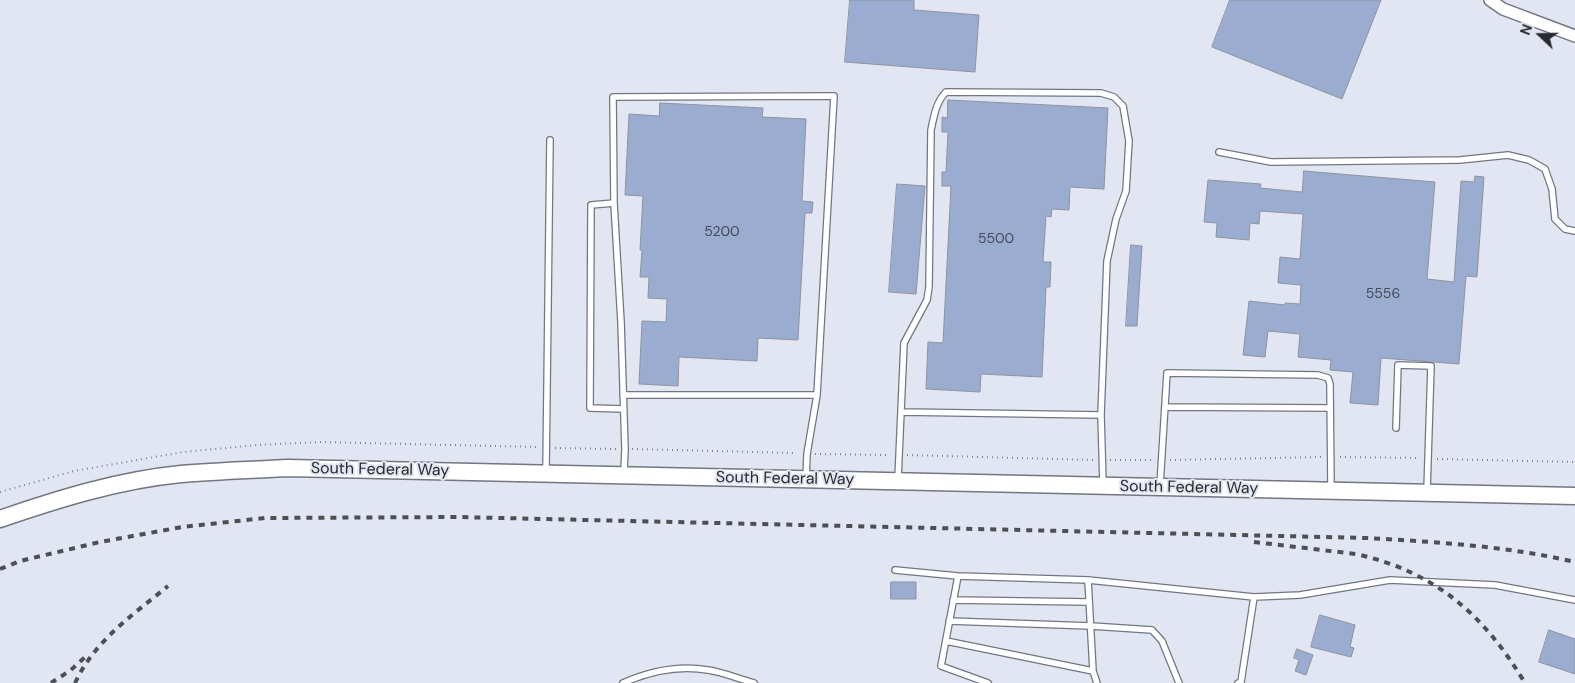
<!DOCTYPE html>
<html>
<head>
<meta charset="utf-8">
<style>
	body { margin:0 }
	#map { position:relative; width:1575px; height:683px; overflow:hidden; background:#e1e6f2; font-family:"DM Sans",sans-serif }
	canvas { display:block }
	.north { position:absolute; left:1515px; top:10px; width:50px; height:50px; -webkit-text-stroke:4px #e1e6f2; paint-order:stroke; rotate:291deg; font-size:14px; font-weight:700; line-height:20px; text-align:center; color:#27292d }
	.north::after { content:''; display:block; margin:auto; width:18px; height:22px; background:#27292d; clip-path:polygon(50% 0,100% 100%,50% 72%,0 100%) }
</style>
</head>
<body>
<div id="map">
<canvas width="1575" height="683"></canvas>
<div class="north">N</div>
</div>
<script>
const ctx = document.querySelector('canvas').getContext('2d');
ctx.lineJoin = 'round';
function fillPath(path, color) { ctx.fillStyle = color; ctx.fill(path, 'evenodd'); }
function stroke(path, color, width, dash) { ctx.strokeStyle = color; ctx.lineWidth = width; ctx.lineCap = dash ? 'butt' : 'round'; ctx.setLineDash(dash || []); ctx.stroke(path); }
function drawText(font, color, halo, rows, align = 'center') {
  ctx.font = font + ' "DM Sans",sans-serif'; ctx.lineWidth = 4; ctx.setLineDash([]); ctx.textBaseline = 'middle'; ctx.strokeStyle = halo; ctx.fillStyle = color; for (const [text, x, y, turn = 0] of rows) {
    ctx.save(); ctx.translate(x, y); ctx.rotate((+turn || 0) * Math.PI / 180); ctx.textAlign = isNaN(turn) ? turn : align; if (halo) ctx.strokeText(text, 0, 0); ctx.fillText(text, 0, 0); ctx.restore();
  }
}
const building = new Path2D(`
	M 850,0 L 914,0 L 914,10 L 979,15 L 975,72 L 845,62 Z
	M 1230,0 L 1381,0 L 1342,99 L 1212,47 Z
	M 948,100 L 1108,108 L 1104,189 L 1070,187 L 1069,210 L 1052,209 L 1051,217 L 1046,216 L 1043,262 L 1051,262 L 1050,287 L 1046,287 L 1042,377 L 981,374 L 980,392 L 926,389 L 928,342 L 943,343 L 951,186 L 942,186 L 942,172 L 946,172 L 948,132 L 942,132 L 942,117 L 947,118 Z
	M 660,103 L 763,108 L 762,117 L 806,119 L 802,201 L 813,202 L 812,213 L 805,213 L 798,340 L 758,338 L 757,361 L 679,357 L 678,386 L 639,384 L 642,321 L 666,322 L 667,299 L 648,298 L 649,277 L 640,277 L 642,250 L 640,250 L 643,196 L 625,195 L 629,114 L 659,116 Z
	M 1304,171 L 1435,182 L 1427,279 L 1454,282 L 1461,181 L 1474,182 L 1475,176 L 1484,177 L 1477,277 L 1466,276 L 1459,364 L 1381,358 L 1378,405 L 1350,403 L 1353,372 L 1330,370 L 1331,360 L 1298,357 L 1300,334 L 1268,331 L 1265,357 L 1243,355 L 1249,301 L 1285,305 L 1285,303 L 1300,304 L 1301,285 L 1278,283 L 1280,257 L 1300,259 L 1303,214 L 1260,211 L 1259,224 L 1250,223 L 1249,240 L 1216,237 L 1217,223 L 1204,222 L 1208,180 L 1261,184 L 1260,188 L 1302,192 Z
	M 897,184 L 925,186 L 916,294 L 889,292 Z
	M 1131,245 L 1142,246 L 1137,326 L 1126,326 Z
	M 891,582 L 916,582 L 916,599 L 891,599 Z
	M 1320,615 L 1355,625 L 1350,647 L 1354,648 L 1351,657 L 1311,647 Z
	M 1549,630 L 1575,639 L 1575,674 L 1539,662 Z
	M 1297,649 L 1313,655 L 1306,675 L 1295,671 L 1299,660 L 1294,658 Z`);
const path = new Path2D(`
	M 555,448 L 617,449
	M 632,449 L 797,453
	M 815,454 L 890,455
	M 907,455 L 1095,460
	M 1340,457 L 1420,458
	M 1437,459 L 1575,462
	M 1110,460 L 1152,460
	M 1170,460 L 1322,457
	M 0,492 L 74,471 L 183,452 L 257,445 L 320,442 L 538,447`);
const service = new Path2D(`
	M 1219,152 L 1271,162 L 1460,160 L 1508,155 L 1529,160 L 1545,169 L 1552,189 L 1555,219 L 1565,229 L 1575,231
	M 614,203 L 591,205 L 590,408 L 623,409
	M 623,395 L 817,395
	M 1165,407 L 1330,408
	M 901,412 L 1101,415
	M 1396,428 L 1398,365 L 1431,366 L 1427,491
	M 546,471 L 550,140
	M 624,473 L 625,449 L 621,322 L 614,203 L 613,97 L 834,96 L 817,395 L 807,454 L 806,478
	M 898,479 L 904,343 L 927,300 L 929,287 L 931,130 C 934,116 936,102 946,92 L 1101,93 L 1114,97 L 1123,106 L 1129,141 L 1126,191 L 1116,219 L 1107,261 L 1101,415 L 1103,484
	M 1160,485 L 1167,373 L 1318,375 L 1328,378 L 1330,384 L 1331,489
	M 895,570 L 958,576
	M 953,600 L 1089,602
	M 949,621 L 1091,626 L 1152,630 L 1162,641 L 1179,683
	M 946,641 L 1093,671
	M 623,683 C 650,671 679,665 708,670 C 723,672 739,679 754,683
	M 988,683 L 941,666 L 958,576 L 1088,580
	M 1097,683 L 1093,671 L 1088,580 L 1254,597
	M 1238,683 L 1241,682 L 1254,597 L 1300,595 L 1390,580 L 1495,585 L 1575,600`);
const minor = new Path2D(`
	M 1490,0 L 1503,9 L 1575,36`);
const secondary = new Path2D(`
	M 0,519 C 58,499 119,480 181,474 C 216,471 252,470 288,468 L 1575,496`);
const rail = new Path2D(`
	M 1254,542 L 1356,554 C 1436,572 1484,615 1525,683
	M 0,569 L 20,561 L 100,542 L 182,527 L 265,518 L 457,517 L 1367,538 C 1436,542 1507,546 1575,562
	M 51,683 L 71,670 L 85,657
	M 75,683 C 95,640 133,615 168,586`);
const numberNames = [
	["5200",722,232],
	["5500",996,239],
	["5556",1383,294]
];
const streetNames = [
	["South Federal Way",380,470,1],
	["South Federal Way",785,479,1],
	["South Federal Way",1189,488,1]
];
fillPath(building, '#9bacd1');
stroke(building, '#8e939e', 1);
stroke(service, '#717680', 8);
stroke(minor, '#717680', 14);
stroke(secondary, '#717680', 19);
stroke(path, '#7e8289', 2, [1, 4]);
stroke(service, '#fff', 5.5);
stroke(minor, '#fff', 11);
stroke(secondary, '#fff', 16);
stroke(rail, '#4c4f54', 4, [6, 6]);
drawText('14px', '#444a56', null, numberNames);
drawText('16px', '#27292d', '#e1e6f2', streetNames);
</script>
</body>
</html>
